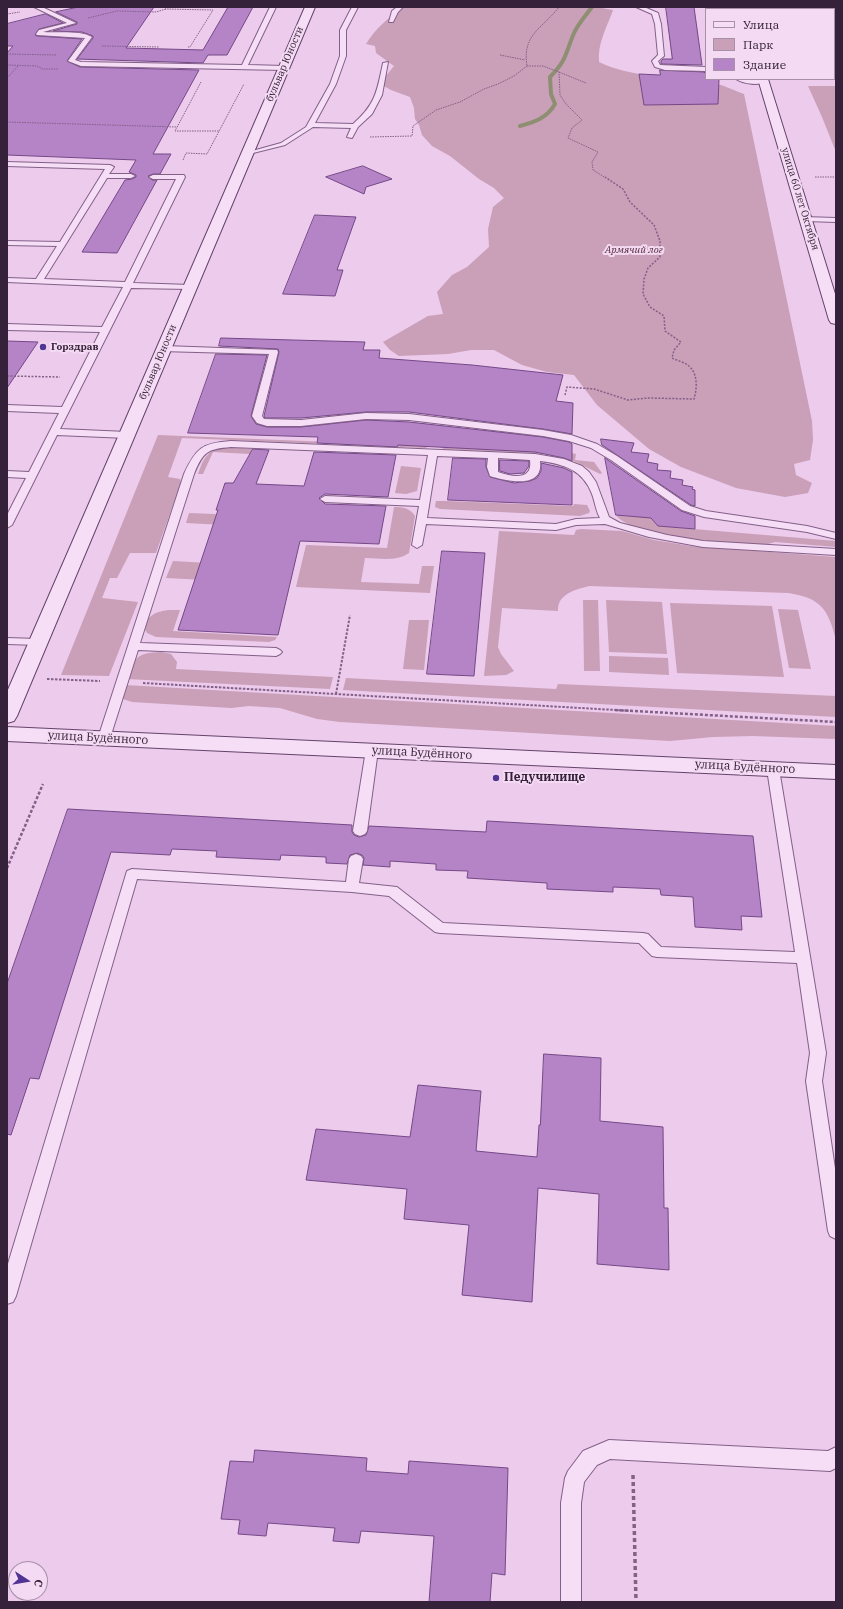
<!DOCTYPE html>
<html>
<head>
<meta charset="utf-8">
<style>
	body { margin:0 }
	#map { position:relative; width:843px; height:1609px; overflow:hidden; background:#eccbec; font-family:"IBM Plex Serif",serif }
	canvas { display:block }
	.frame { position:absolute; inset:0; border:8px solid #35223a; pointer-events:none }
	.legend { position:absolute; left:705px; top:8px; width:130px; height:72px; box-sizing:border-box; background:#f4daf3; border:1px solid #a890a9; margin:0; padding:5px 7px; list-style:none; font-size:12px; color:#35223a }
	.legend li { display:flex; align-items:center; gap:8px; height:20px }
	.legend b { width:20px; border:1px solid #a890a9 }
	.north { position:absolute; left:8px; top:1561px; width:40px; height:40px; box-sizing:border-box; background:#f4daf3; border:1px solid #a890a9; border-radius:50%; rotate:102deg; font-size:11px; font-weight:700; line-height:16px; text-align:center; color:#35223a }
	.north::after { content:''; display:block; margin:auto; width:14px; height:18px; background:#513493; clip-path:polygon(50% 0,100% 100%,50% 72%,0 100%) }
</style>
</head>
<body>
<div id="map">
<canvas width="843" height="1609"></canvas>
<div class="frame"></div>
<ul class="legend">
<li><b style="height:5px;background:#f7def7"></b>Улица</li>
<li><b style="height:11px;background:#ca9fb8"></b>Парк</li>
<li><b style="height:11px;background:#b584c7"></b>Здание</li>
</ul>
<div class="north">С</div>
</div>
<script>
const ctx = document.querySelector('canvas').getContext('2d');
ctx.lineJoin = 'round';
function fillPath(path, color) { ctx.fillStyle = color; ctx.fill(path, 'evenodd'); }
function stroke(path, color, width, dash) { ctx.strokeStyle = color; ctx.lineWidth = width; ctx.lineCap = dash ? 'butt' : 'round'; ctx.setLineDash(dash || []); ctx.stroke(path); }
function drawText(font, color, halo, rows, align = 'center') {
  ctx.font = font + ' "IBM Plex Serif",serif'; ctx.lineWidth = 4; ctx.setLineDash([]); ctx.textBaseline = 'middle'; ctx.strokeStyle = halo; ctx.fillStyle = color; for (const [text, x, y, turn = 0] of rows) {
    ctx.save(); ctx.translate(x, y); ctx.rotate((+turn || 0) * Math.PI / 180); ctx.textAlign = isNaN(turn) ? turn : align; if (halo) ctx.strokeText(text, 0, 0); ctx.fillText(text, 0, 0); ctx.restore();
  }
}
const green = new Path2D(`
	M 403,7 L 597,7 L 613,10 C 607,27 597,44 599,62 C 634,79 672,75 709,82 C 721,84 733,90 744,94 L 812,421 L 813,440 L 810,460 L 794,464 L 796,475 L 812,483 L 808,493 L 785,497 L 736,488 L 681,467 L 649,449 L 597,405 L 574,375 L 547,372 L 522,365 L 494,350 L 471,350 L 448,354 L 399,356 L 390,350 L 383,342 L 428,316 L 443,314 L 437,292 L 452,275 L 467,267 L 489,247 L 488,229 L 493,207 L 504,198 L 494,188 L 479,179 L 450,156 L 432,146 L 422,135 L 419,125 L 415,119 L 414,108 L 410,97 L 391,90 L 382,85 L 385,77 L 394,66 L 376,53 L 375,46 L 366,44 C 375,29 389,17 403,7 Z
	M 808,86 L 836,86 L 836,152 L 822,117 Z
	M 158,435 L 428,446 L 426,448 L 182,438 L 168,477 L 180,479 L 181,482 L 156,553 L 130,553 L 117,578 L 110,578 L 102,598 L 138,602 L 109,676 L 61,675 Z
	M 230,447 L 252,449 L 250,454 L 213,452 L 203,474 L 198,474 C 205,454 208,450 230,447 Z
	M 440,447 L 571,453 L 576,454 L 575,460 L 594,462 L 602,473 L 600,474 L 572,460 L 551,454 L 444,449 Z
	M 401,466 L 421,468 L 417,491 L 406,494 L 395,493 Z
	M 632,495 L 658,526 L 836,541 L 836,547 L 775,542 L 765,545 C 735,543 633,539 616,515 L 637,517 L 614,507 L 613,496 Z
	M 436,501 L 446,501 L 573,506 L 574,504 L 587,505 L 590,511 L 589,513 L 580,516 L 440,509 L 435,507 Z
	M 394,507 C 403,507 410,508 415,516 L 409,553 C 396,562 380,558 365,558 L 361,582 L 419,584 L 422,566 L 434,566 L 430,593 L 296,587 L 306,545 L 387,548 Z
	M 189,513 L 289,517 L 225,525 L 186,523 Z
	M 581,529 L 622,531 L 654,540 L 691,546 L 836,557 L 836,640 C 828,609 821,598 788,593 L 590,586 C 576,589 557,594 558,611 L 502,608 L 498,647 L 501,654 L 514,671 L 506,675 L 484,676 L 499,531 L 574,535 L 576,530 Z
	M 173,561 L 279,567 L 224,581 L 166,578 Z
	M 583,600 L 598,600 L 600,671 L 584,671 Z
	M 606,600 L 662,602 L 667,654 L 609,652 Z
	M 670,603 L 772,606 L 784,677 L 677,673 Z
	M 778,609 L 798,610 L 811,669 L 789,668 Z
	M 168,610 L 180,610 L 173,631 L 277,637 L 275,640 L 269,642 L 156,637 L 147,633 L 143,626 C 151,614 155,612 168,610 Z
	M 409,620 L 429,620 L 424,670 L 403,669 Z
	M 161,652 L 171,654 L 177,662 L 176,669 L 333,677 L 330,689 L 126,679 C 134,657 137,653 161,652 Z
	M 609,656 L 668,658 L 669,675 L 609,672 Z
	M 346,678 L 556,689 L 558,684 L 836,696 L 836,717 L 343,690 Z
	M 125,685 L 836,726 L 836,739 L 753,736 L 713,737 L 670,741 L 340,722 L 317,719 L 280,708 L 249,706 L 231,708 L 132,702 L 123,699 L 123,692 Z`);
const stream = new Path2D(`
	M 520,126 C 535,122 547,118 555,104 L 551,94 L 550,77 C 567,60 565,54 574,33 C 578,24 586,15 592,7`);
const building = new Path2D(`
	M 79,7 L 154,7 L 126,48 L 203,50 L 228,7 L 253,7 L 227,55 L 208,55 L 203,63 L 77,59 L 93,38 L 93,36 L 82,32 L 53,31 L 77,24 L 77,22 L 56,12 Z
	M 666,7 L 694,7 L 702,65 L 661,64 L 661,61 L 663,59 L 672,59 Z
	M 46,14 L 63,23 L 39,29 L 35,35 L 37,36 L 82,39 L 67,61 L 80,67 L 199,70 L 153,154 L 171,154 L 160,174 L 153,174 L 148,176 L 152,180 L 157,180 L 117,253 L 82,252 L 125,180 L 132,179 L 136,177 L 136,175 L 129,172 L 136,160 L 7,155 L 7,53 L 13,46 L 7,46 L 7,24 Z
	M 660,70 L 704,72 L 706,74 L 706,79 L 719,79 L 718,104 L 644,105 L 639,74 L 660,75 Z
	M 363,166 L 392,179 L 366,187 L 364,194 L 326,177 Z
	M 315,215 L 356,217 L 337,270 L 343,270 L 335,296 L 283,294 Z
	M 221,338 L 365,342 L 363,350 L 380,350 L 379,358 L 472,365 L 563,375 L 556,401 L 573,403 L 572,434 L 543,429 L 409,412 L 366,412 L 301,418 L 265,418 L 264,416 L 279,352 L 278,349 L 219,346 Z
	M 7,341 L 38,342 L 7,388 Z
	M 216,354 L 267,355 L 251,416 L 256,424 L 267,427 L 301,427 L 366,420 L 409,422 L 543,437 L 569,442 L 572,444 L 572,461 L 564,458 L 535,452 L 398,445 L 397,447 L 317,443 L 318,437 L 188,433 Z
	M 601,439 L 634,443 L 631,452 L 649,454 L 647,462 L 658,464 L 657,470 L 671,471 L 670,478 L 683,480 L 682,485 L 693,487 L 692,489 L 695,490 L 695,506 L 691,505 L 602,445 Z
	M 253,449 L 269,450 L 256,484 L 304,486 L 314,452 L 396,455 L 388,497 L 325,494 L 319,498 L 325,504 L 386,506 L 379,544 L 300,541 L 278,635 L 178,630 L 218,510 L 216,510 L 225,483 L 233,483 Z
	M 453,458 L 486,459 L 486,467 L 490,477 L 514,483 L 530,481 L 537,478 L 541,471 L 541,463 L 564,468 L 572,472 L 572,505 L 448,500 Z
	M 605,458 L 681,511 L 695,516 L 695,529 L 658,526 L 651,518 L 616,515 Z
	M 500,460 L 529,461 L 529,466 L 524,473 L 510,474 L 500,471 Z
	M 442,551 L 485,553 L 474,676 L 427,674 Z
	M 68,809 L 352,825 L 352,832 L 354,835 L 359,837 L 366,835 L 369,826 L 486,832 L 487,821 L 753,836 L 762,917 L 741,916 L 742,930 L 695,927 L 693,897 L 661,895 L 660,889 L 613,887 L 613,892 L 547,889 L 547,883 L 467,878 L 468,871 L 436,870 L 436,864 L 390,861 L 390,867 L 363,865 L 364,858 L 362,855 L 357,853 L 350,855 L 347,864 L 326,863 L 326,857 L 281,855 L 280,860 L 216,857 L 217,851 L 172,849 L 170,855 L 111,852 L 39,1079 L 30,1078 L 11,1135 L 7,1134 L 7,984 Z
	M 544,1054 L 601,1058 L 600,1121 L 663,1127 L 664,1208 L 668,1208 L 669,1270 L 597,1264 L 599,1194 L 538,1188 L 532,1302 L 462,1295 L 469,1225 L 404,1219 L 407,1189 L 306,1180 L 316,1129 L 410,1137 L 418,1085 L 481,1091 L 476,1151 L 537,1157 L 539,1125 L 540,1125 Z
	M 255,1450 L 367,1458 L 366,1471 L 408,1474 L 409,1461 L 508,1468 L 505,1575 L 492,1573 L 490,1602 L 429,1602 L 434,1536 L 361,1531 L 359,1543 L 333,1541 L 335,1528 L 268,1523 L 266,1536 L 238,1534 L 240,1520 L 221,1519 L 230,1461 L 253,1462 Z`);
const pathFar4 = new Path2D(`
	M 167,7 L 165,9 L 213,10 L 190,47 L 188,47
	M 7,14 L 20,12
	M 88,18 L 117,11 L 156,12 L 166,9
	M 102,46 L 159,47
	M 7,54 L 56,55
	M 500,55 L 525,60
	M 7,65 L 37,66 L 43,69 L 58,69
	M 527,66 L 543,66 L 559,72 L 560,95 L 566,104 L 582,120 L 572,128 L 568,138 L 598,152 L 592,162 L 593,170 L 606,178
	M 559,72 L 586,83
	M 7,78 L 18,66
	M 201,82 L 175,131 L 219,131
	M 7,122 L 177,127
	M 370,137 L 412,136 L 413,126 L 436,110 L 460,102 L 484,89 L 498,84 L 514,76 L 527,66 C 522,34 542,29 559,7
	M 183,160 L 186,153 L 207,154 L 244,84
	M 815,177 L 836,177`);
const pathFar3 = new Path2D(`
	M 7,376 L 60,377
	M 565,395 L 567,387 L 594,389 L 628,400 L 648,398 L 694,399 C 697,389 698,375 690,367 C 685,362 678,361 672,358 L 674,350 L 681,342 L 665,331 L 664,316 L 650,307 L 643,294 L 644,279 L 648,268 L 660,257 L 660,241 L 654,225 L 630,202 L 623,189 L 605,177`);
const pathFar2 = new Path2D(`
	M 47,679 L 100,681
	M 143,683 L 633,711
	M 336,694 L 350,615`);
const pathFar1 = new Path2D(`
	M 615,710 L 836,722
	M 7,868 L 43,784`);
const path = new Path2D(`
	M 633,1475 L 636,1602`);
const lane = new Path2D(`
	M 34,7 L 42,7 L 76,23 L 43,32 C 56,33 82,30 92,37 L 75,60 L 81,62 L 242,65 L 270,7 L 276,7 L 248,65 L 284,66 L 287,68 L 284,70 L 81,66 L 68,61 L 85,38 L 37,35 L 36,34 L 39,30 L 67,23 Z
	M 352,7 L 358,7 L 346,30 L 346,56 L 336,84 L 315,123 L 353,124 C 376,104 377,91 383,63 L 388,62 L 382,95 L 372,114 L 358,127 L 352,138 L 347,137 L 351,128 L 313,127 L 285,145 L 245,155 L 245,153 L 281,143 L 306,127 L 330,84 L 340,56 L 340,30 Z
	M 397,7 L 403,7 L 398,12 L 393,22 L 389,22 L 392,11 Z
	M 636,7 L 644,7 L 658,13 L 661,24 L 664,56 L 658,61 L 660,65 L 706,67 L 706,71 L 665,70 L 655,67 L 652,61 L 658,55 L 655,24 L 652,14 Z
	M 822,7 L 828,7 L 829,9 L 823,9 Z
	M 834,25 L 836,26 L 836,33 L 834,32 Z
	M 834,39 L 836,40 L 836,44 L 834,43 Z
	M 736,79 L 764,79 L 767,81 C 760,86 743,84 736,79 Z
	M 7,162 L 110,165 L 114,167 L 109,174 L 131,174 L 135,176 L 131,178 L 107,178 L 44,279 L 125,282 L 176,179 L 153,179 L 149,177 L 153,175 L 184,175 L 185,177 L 133,283 L 190,285 L 194,287 L 190,289 L 131,288 L 60,429 L 127,432 L 132,435 L 127,438 L 57,435 L 12,525 L 7,528 L 7,515 L 26,478 L 7,477 L 7,471 L 29,472 L 59,413 L 7,411 L 7,405 L 62,407 L 100,332 L 7,330 L 7,324 L 102,327 L 123,287 L 7,282 L 7,278 L 36,279 L 57,246 L 7,245 L 7,241 L 60,242 L 105,169 L 7,166 Z
	M 803,217 L 836,218 L 836,222 L 806,221 L 802,219 Z
	M 164,346 L 277,350 L 278,352 L 262,416 L 264,419 L 301,420 L 366,413 L 409,414 L 543,430 L 571,435 L 597,444 L 617,456 L 690,506 L 706,511 L 807,526 L 836,533 L 836,539 L 807,532 L 704,517 L 682,510 L 611,460 L 591,448 L 569,441 L 543,436 L 409,420 L 366,419 L 301,426 L 267,426 L 257,423 L 252,416 L 269,354 L 161,351 L 160,349 L 161,347 Z
	M 231,441 L 535,454 L 564,459 L 582,466 L 589,472 L 596,482 L 609,517 L 620,523 L 667,535 L 703,541 L 836,549 L 836,555 L 703,547 L 649,537 L 605,524 L 576,525 L 556,530 L 426,524 L 422,545 L 417,548 L 412,545 L 419,506 L 325,502 L 320,499 L 325,496 L 420,500 L 428,455 L 231,447 C 207,449 203,452 194,474 L 140,643 L 276,648 L 280,650 L 282,652 L 280,654 L 276,656 L 138,650 L 110,738 L 108,741 L 100,741 L 98,738 L 184,474 C 196,448 202,443 231,441 ZM 437,456 L 488,458 L 487,467 L 490,476 C 506,481 544,490 540,461 C 564,464 583,470 592,494 C 595,502 596,511 600,518 L 576,519 L 556,524 L 427,518 ZM 498,458 L 530,460 C 533,481 512,477 498,472 Z
	M 7,638 L 38,639 L 42,640 L 44,642 L 42,644 L 38,645 L 7,644 Z
	M 372,746 L 376,747 L 378,750 L 367,831 L 365,834 L 360,836 L 355,834 L 353,831 L 366,750 L 368,747 Z
	M 773,765 L 777,766 L 779,769 L 826,1053 L 822,1081 L 836,1175 L 836,1239 L 830,1236 L 828,1231 L 806,1081 L 810,1053 L 797,963 L 657,957 L 652,956 L 639,943 L 440,933 L 435,932 L 389,896 L 352,892 L 137,879 L 16,1296 L 13,1302 L 7,1304 L 7,1267 L 127,871 L 132,869 L 346,882 L 349,859 L 351,856 L 356,854 L 361,856 L 363,859 L 359,883 L 397,887 L 443,923 L 643,933 L 648,934 L 661,947 L 795,952 L 767,769 L 769,766 Z
	M 609,1440 L 828,1451 L 836,1447 L 836,1468 L 830,1471 L 610,1459 L 597,1465 L 584,1482 L 581,1503 L 581,1602 L 561,1602 L 561,1503 L 565,1478 L 568,1471 L 583,1451 Z`);
const secondary = new Path2D(`
	M 305,7 L 315,7 L 17,716 L 14,721 L 7,723 L 7,692 Z
	M 740,7 L 750,7 L 750,9 L 740,9 Z
	M 758,79 L 768,79 L 836,297 L 836,324 L 831,323 L 829,320 Z
	M 7,727 L 836,765 L 836,779 L 7,741 Z`);
const markers = [
	[43,347,4,"#513493"],
	[496,778,4,"#513493"]
];
const farStreetnames = [
	["бульвар Юности",285,64,-67],
	["улица 60 лет Октября",800,199,73],
	["бульвар Юности",158,362,-67]
];
const farParknames = [
	["Армячий лог",634,250]
];
const farPoinames = [
	["Горздрав",51,347]
];
const streetNames = [
	["улица Будённого",98,738,3],
	["улица Будённого",422,753,3],
	["улица Будённого",745,767,3]
];
const poiNames = [
	["Педучилище",504,778]
];
fillPath(green, '#ca9fb8');
stroke(stream, '#8e8f72', 4);
fillPath(building, '#b584c7');
stroke(building, '#744886', 1);
stroke(lane, '#826088', 2);
stroke(secondary, '#63436a', 2);
stroke(pathFar4, '#826088', 1, [1.5, 1]);
stroke(pathFar3, '#826088', 1.5, [2, 1.5]);
stroke(pathFar2, '#826088', 2, [2.5, 1.5]);
stroke(pathFar1, '#826088', 2.5, [3, 2]);
stroke(path, '#826088', 3.5, [4, 3]);
fillPath(lane, '#f7def7');
fillPath(secondary, '#f7def7');
for (const [x, y, r, color] of markers) { const dot = new Path2D(); dot.arc(x, y, r, 0, 2 * Math.PI); ctx.fillStyle = color; ctx.fill(dot); stroke(dot, '#f4daf3', 1.5); }
drawText('10px', '#35223a', '#f4daf3', farStreetnames);
drawText('italic 10px', '#552a3d', '#f4daf3', farParknames);
drawText('bold 10px', '#35223a', '#f4daf3', farPoinames, 'left');
drawText('12px', '#35223a', '#f4daf3', streetNames);
drawText('bold 12px', '#35223a', '#f4daf3', poiNames, 'left');
</script>
</body>
</html>
